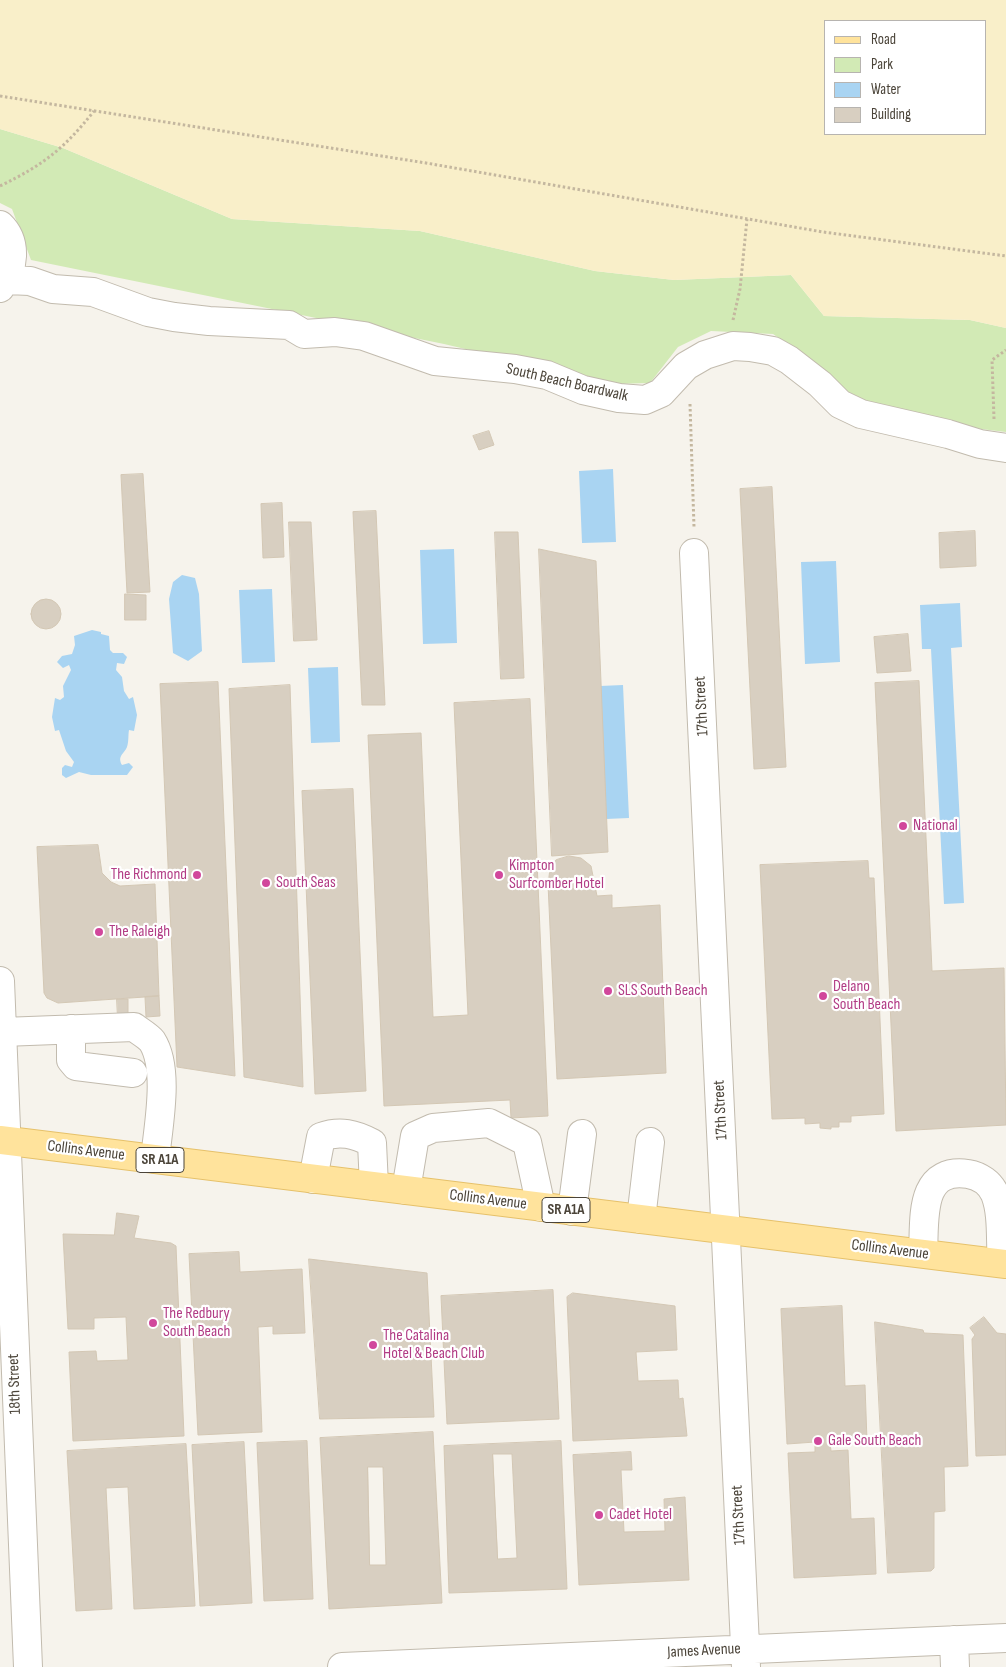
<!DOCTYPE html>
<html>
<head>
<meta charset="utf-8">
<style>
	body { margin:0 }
	#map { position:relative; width:1006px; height:1667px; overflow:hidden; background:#f6f3ec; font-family:"Sofia Sans Condensed",sans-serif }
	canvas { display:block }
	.legend { position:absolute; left:824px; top:20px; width:162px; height:115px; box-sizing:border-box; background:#fff; border:1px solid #b7b4b0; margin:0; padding:6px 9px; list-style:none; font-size:15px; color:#4b4439 }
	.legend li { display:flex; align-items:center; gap:10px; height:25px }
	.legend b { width:25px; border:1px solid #b7b4b0 }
</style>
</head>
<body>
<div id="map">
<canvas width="1006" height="1667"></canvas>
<ul class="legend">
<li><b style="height:6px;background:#ffe39c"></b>Road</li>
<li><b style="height:14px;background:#d2eab5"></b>Park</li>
<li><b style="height:14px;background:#a9d4f2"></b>Water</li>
<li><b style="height:14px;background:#d8cfc1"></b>Building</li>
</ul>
</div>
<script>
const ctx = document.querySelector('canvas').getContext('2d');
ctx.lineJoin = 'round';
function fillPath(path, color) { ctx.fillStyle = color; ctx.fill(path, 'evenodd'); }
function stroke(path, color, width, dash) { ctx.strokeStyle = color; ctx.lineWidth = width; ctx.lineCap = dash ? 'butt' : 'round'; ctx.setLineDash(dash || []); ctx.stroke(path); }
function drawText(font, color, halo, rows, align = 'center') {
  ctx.font = font + ' "Sofia Sans Condensed",sans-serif'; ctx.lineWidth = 4.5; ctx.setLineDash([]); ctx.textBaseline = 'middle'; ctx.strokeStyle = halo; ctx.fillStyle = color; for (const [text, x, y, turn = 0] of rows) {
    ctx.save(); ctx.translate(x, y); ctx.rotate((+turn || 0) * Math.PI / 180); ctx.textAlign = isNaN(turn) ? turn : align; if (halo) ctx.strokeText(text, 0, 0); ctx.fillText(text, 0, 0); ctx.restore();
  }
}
const green = new Path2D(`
	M 0,129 L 63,148 L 232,219 L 420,231 L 595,271 L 674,280 L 791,275 L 824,316 L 970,320 L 1006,328 L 1006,432 L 981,429 L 859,402 L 824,369 L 773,334 L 711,331 L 678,347 L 650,383 L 614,384 L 444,344 L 31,260 L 12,209 L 0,203 Z`);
const sand = new Path2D(`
	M 0,0 L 1006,0 L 1006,328 L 970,320 L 824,316 L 791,275 L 674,280 L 595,271 L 420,231 L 232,219 L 63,148 L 0,129 ZM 825,21 L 985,21 L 985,134 L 825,134 Z`);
const water = new Path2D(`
	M 613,469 L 616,542 L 582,543 L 579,471 Z
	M 454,549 L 457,643 L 423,644 L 420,550 Z
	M 836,561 L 840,662 L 805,664 L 801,562 Z
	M 182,575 L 195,578 L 199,594 L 202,651 L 188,661 L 173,653 L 169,599 L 173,582 Z
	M 272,589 L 275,662 L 242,663 L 239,590 Z
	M 960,603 L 962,647 L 951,648 L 964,903 L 944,904 L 931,649 L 922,649 L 920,605 Z
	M 92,630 L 101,632 L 101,634 L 109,636 L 110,650 L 113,653 L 123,653 L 127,657 L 124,664 L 117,663 L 116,670 L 122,677 L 124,691 L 129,699 L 133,697 L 137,715 L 134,731 L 129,730 C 128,735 129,741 127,747 C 124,754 117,756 122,765 L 129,763 L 133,767 L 127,775 L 91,775 L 79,772 L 66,778 L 62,775 L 62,768 L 65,765 L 72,767 L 74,762 L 66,751 L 59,730 L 55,731 L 52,717 L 55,698 L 60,700 L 64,697 L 63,686 L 71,670 L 69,665 L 63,668 L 57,662 L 62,656 L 72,654 L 75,645 L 74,636 Z
	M 338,667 L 340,742 L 311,743 L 308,668 Z
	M 623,685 L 629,818 L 606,819 L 600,686 Z`);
const building = new Path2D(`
	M 489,431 L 494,445 L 479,450 L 473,436 Z
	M 143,474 L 150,592 L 127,593 L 121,475 Z
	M 772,487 L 786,767 L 754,769 L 740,489 Z
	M 282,503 L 284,557 L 263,558 L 261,504 Z
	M 376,511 L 385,705 L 362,705 L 353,512 Z
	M 289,522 L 311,522 L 317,640 L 294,641 Z
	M 975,531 L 976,566 L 940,568 L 939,533 Z
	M 495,532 L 518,532 L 524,678 L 501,679 Z
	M 539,549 L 596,561 L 608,852 L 552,856 Z
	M 125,594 L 146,595 L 146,620 L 125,620 Z
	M31 614a15 15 0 1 1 30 0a15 15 0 1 1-30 0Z
	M 908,634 L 911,671 L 877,673 L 874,637 Z
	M 919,681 L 932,971 L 1004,968 L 1006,1125 L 896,1131 L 875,683 Z
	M 218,682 L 235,1076 L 177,1067 L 160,684 Z
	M 290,685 L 303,1087 L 244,1077 L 229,689 Z
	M 530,699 L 548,1116 L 511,1118 L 510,1100 L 384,1106 L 368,735 L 421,733 L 433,1017 L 468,1015 L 454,703 Z
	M 353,789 L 366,1091 L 315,1094 L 302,791 Z
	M 98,845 L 102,873 L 111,882 L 120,886 L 155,884 L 159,996 L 58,1003 L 47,998 L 44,993 L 37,847 Z
	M 569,856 L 581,858 L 591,866 L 597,896 L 612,895 L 612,908 L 660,905 L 666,1073 L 557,1079 L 548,884 L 550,869 L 556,860 Z
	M 868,861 L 869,878 L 874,878 L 884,1114 L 851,1116 L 851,1122 L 839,1122 L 839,1127 L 831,1127 L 831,1129 L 820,1128 L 820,1123 L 805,1124 L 805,1118 L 772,1119 L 760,865 Z
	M 159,996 L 160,1016 L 146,1017 L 145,997 Z
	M 117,999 L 128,999 L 128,1018 L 118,1019 Z
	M 117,1213 L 139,1216 L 134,1238 L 171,1243 L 176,1246 L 184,1436 L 73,1441 L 69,1352 L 96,1351 L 97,1361 L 128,1360 L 126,1317 L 94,1318 L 94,1329 L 68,1329 L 63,1234 L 114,1235 Z
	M 239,1252 L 240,1272 L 302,1269 L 305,1333 L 273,1334 L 273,1326 L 258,1327 L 262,1432 L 198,1435 L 189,1254 Z
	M 309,1259 L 427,1273 L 434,1417 L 320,1419 Z
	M 553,1290 L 559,1419 L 447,1424 L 441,1296 Z
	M 573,1293 L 675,1306 L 677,1350 L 636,1352 L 638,1381 L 678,1380 L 679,1399 L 683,1398 L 687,1436 L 573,1441 L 567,1297 Z
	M 842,1306 L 845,1386 L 865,1385 L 867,1441 L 830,1442 L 831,1451 L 848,1450 L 851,1519 L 874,1518 L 876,1574 L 794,1578 L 788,1453 L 815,1452 L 815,1442 L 787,1444 L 781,1309 Z
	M 984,1317 L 997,1333 L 1006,1334 L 1006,1455 L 976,1456 L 972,1339 L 975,1335 L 970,1328 Z
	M 875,1322 L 923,1330 L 924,1333 L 963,1335 L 968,1466 L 944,1467 L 945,1511 L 934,1512 L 934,1568 L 931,1571 L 888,1573 Z
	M 433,1432 L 442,1603 L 329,1609 L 320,1438 ZM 368,1467 L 383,1467 L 386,1565 L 370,1565 Z
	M 307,1441 L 313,1599 L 264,1601 L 257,1443 Z
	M 561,1441 L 567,1589 L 449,1593 L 444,1446 ZM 493,1454 L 512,1454 L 517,1558 L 498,1559 Z
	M 244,1442 L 252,1603 L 200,1606 L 192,1445 Z
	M 186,1444 L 195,1606 L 134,1609 L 128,1487 L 106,1488 L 112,1609 L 76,1611 L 67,1451 Z
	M 631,1452 L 632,1470 L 621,1470 L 624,1532 L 665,1531 L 664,1499 L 685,1497 L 689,1580 L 579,1585 L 573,1455 Z`);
const path = new Path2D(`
	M 0,96 L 426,163 L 823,232 L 1006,256
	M 0,186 C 43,165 64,149 94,111
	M 733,320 L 740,289 L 747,219
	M 690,404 L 694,527
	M 994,419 L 992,360 L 1006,350`);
const minor = new Path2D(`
	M 0,225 C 18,242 14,270 0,288
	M 7,280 L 30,281 L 53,289 L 93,292 L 148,312 L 174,317 L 209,321 L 289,325 L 304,334 L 335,332 L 364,336 L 435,361 L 515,369 L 547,375 L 583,390 L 619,398 L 645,400 L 661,393 L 686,366 L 705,355 L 733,346 L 750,347 L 773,351 L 789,360 L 820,384 L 840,404 L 861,414 L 948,434 L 980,444 L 1006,448
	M 694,553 L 746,1667
	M 0,981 L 28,1667
	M 71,1029 L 71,1060 L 76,1066 L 133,1073
	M 3,1032 L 134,1027 C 139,1031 148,1036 152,1041 C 170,1069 158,1127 155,1159
	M 313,1179 L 321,1137 C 340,1130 355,1134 372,1143 L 374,1186
	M 406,1190 L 415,1136 L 433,1128 L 489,1123 L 527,1142 L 541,1207
	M 572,1211 L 582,1134
	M 641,1219 L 650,1142
	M 923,1253 C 925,1220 918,1167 968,1174 C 980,1176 990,1183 995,1194 C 1003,1214 1000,1242 1002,1263
	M 954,1640 L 955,1667
	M 342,1667 L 1006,1638`);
const major = new Path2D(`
	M 0,1140 L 1006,1264`);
const markers = [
	[903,826,5,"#d1479c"],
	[197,875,5,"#d1479c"],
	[499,875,5,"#d1479c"],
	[266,883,5,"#d1479c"],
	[99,932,5,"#d1479c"],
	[608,991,5,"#d1479c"],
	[823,996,5,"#d1479c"],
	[153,1323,5,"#d1479c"],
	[373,1345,5,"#d1479c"],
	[818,1441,5,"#d1479c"],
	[599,1515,5,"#d1479c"]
];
const shields = [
	[160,1160,48],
	[566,1210,48]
];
const shieldNames = [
	["SR A1A",160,1160],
	["SR A1A",566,1210]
];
const streetNames = [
	["South Beach Boardwalk",567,383,13],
	["17th Street",702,706,-93],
	["17th Street",721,1110,-93],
	["Collins Avenue",86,1151,7],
	["Collins Avenue",488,1200,7],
	["Collins Avenue",890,1250,7],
	["18th Street",15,1384,-92],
	["17th Street",739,1515,-93],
	["James Avenue",704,1651,-3]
];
const hotelNames = [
	["National",913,826],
	["Kimpton",509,866],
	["Surfcomber Hotel",509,884],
	["The Richmond",187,875,"right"],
	["South Seas",276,883],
	["The Raleigh",109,932],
	["Delano",833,987],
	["South Beach",833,1005],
	["SLS South Beach",618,991],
	["The Redbury",163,1314],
	["South Beach",163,1332],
	["The Catalina",383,1336],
	["Hotel & Beach Club",383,1354],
	["Gale South Beach",828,1441],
	["Cadet Hotel",609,1515]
];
fillPath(green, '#d2eab5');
fillPath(sand, '#f9efc9');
fillPath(water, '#a9d4f2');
fillPath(building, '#d8cfc1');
stroke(building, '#d3c7b4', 1);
stroke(minor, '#c2bbae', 30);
stroke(major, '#e6c16a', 30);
stroke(path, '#c4b79f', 3, [2.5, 2.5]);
stroke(minor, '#fff', 28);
stroke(major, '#ffe39c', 28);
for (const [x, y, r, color] of markers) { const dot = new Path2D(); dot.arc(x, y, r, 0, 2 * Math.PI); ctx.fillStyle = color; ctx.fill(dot); stroke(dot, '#fff', 2); }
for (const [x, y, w] of shields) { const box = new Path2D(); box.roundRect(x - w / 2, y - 12.5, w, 25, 4); ctx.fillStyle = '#fff'; ctx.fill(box); stroke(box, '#4b4439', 1); }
drawText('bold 15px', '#4b4439', null, shieldNames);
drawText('16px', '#4b4439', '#fff', streetNames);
drawText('16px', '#b23c85', '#fff', hotelNames, 'left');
</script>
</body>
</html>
